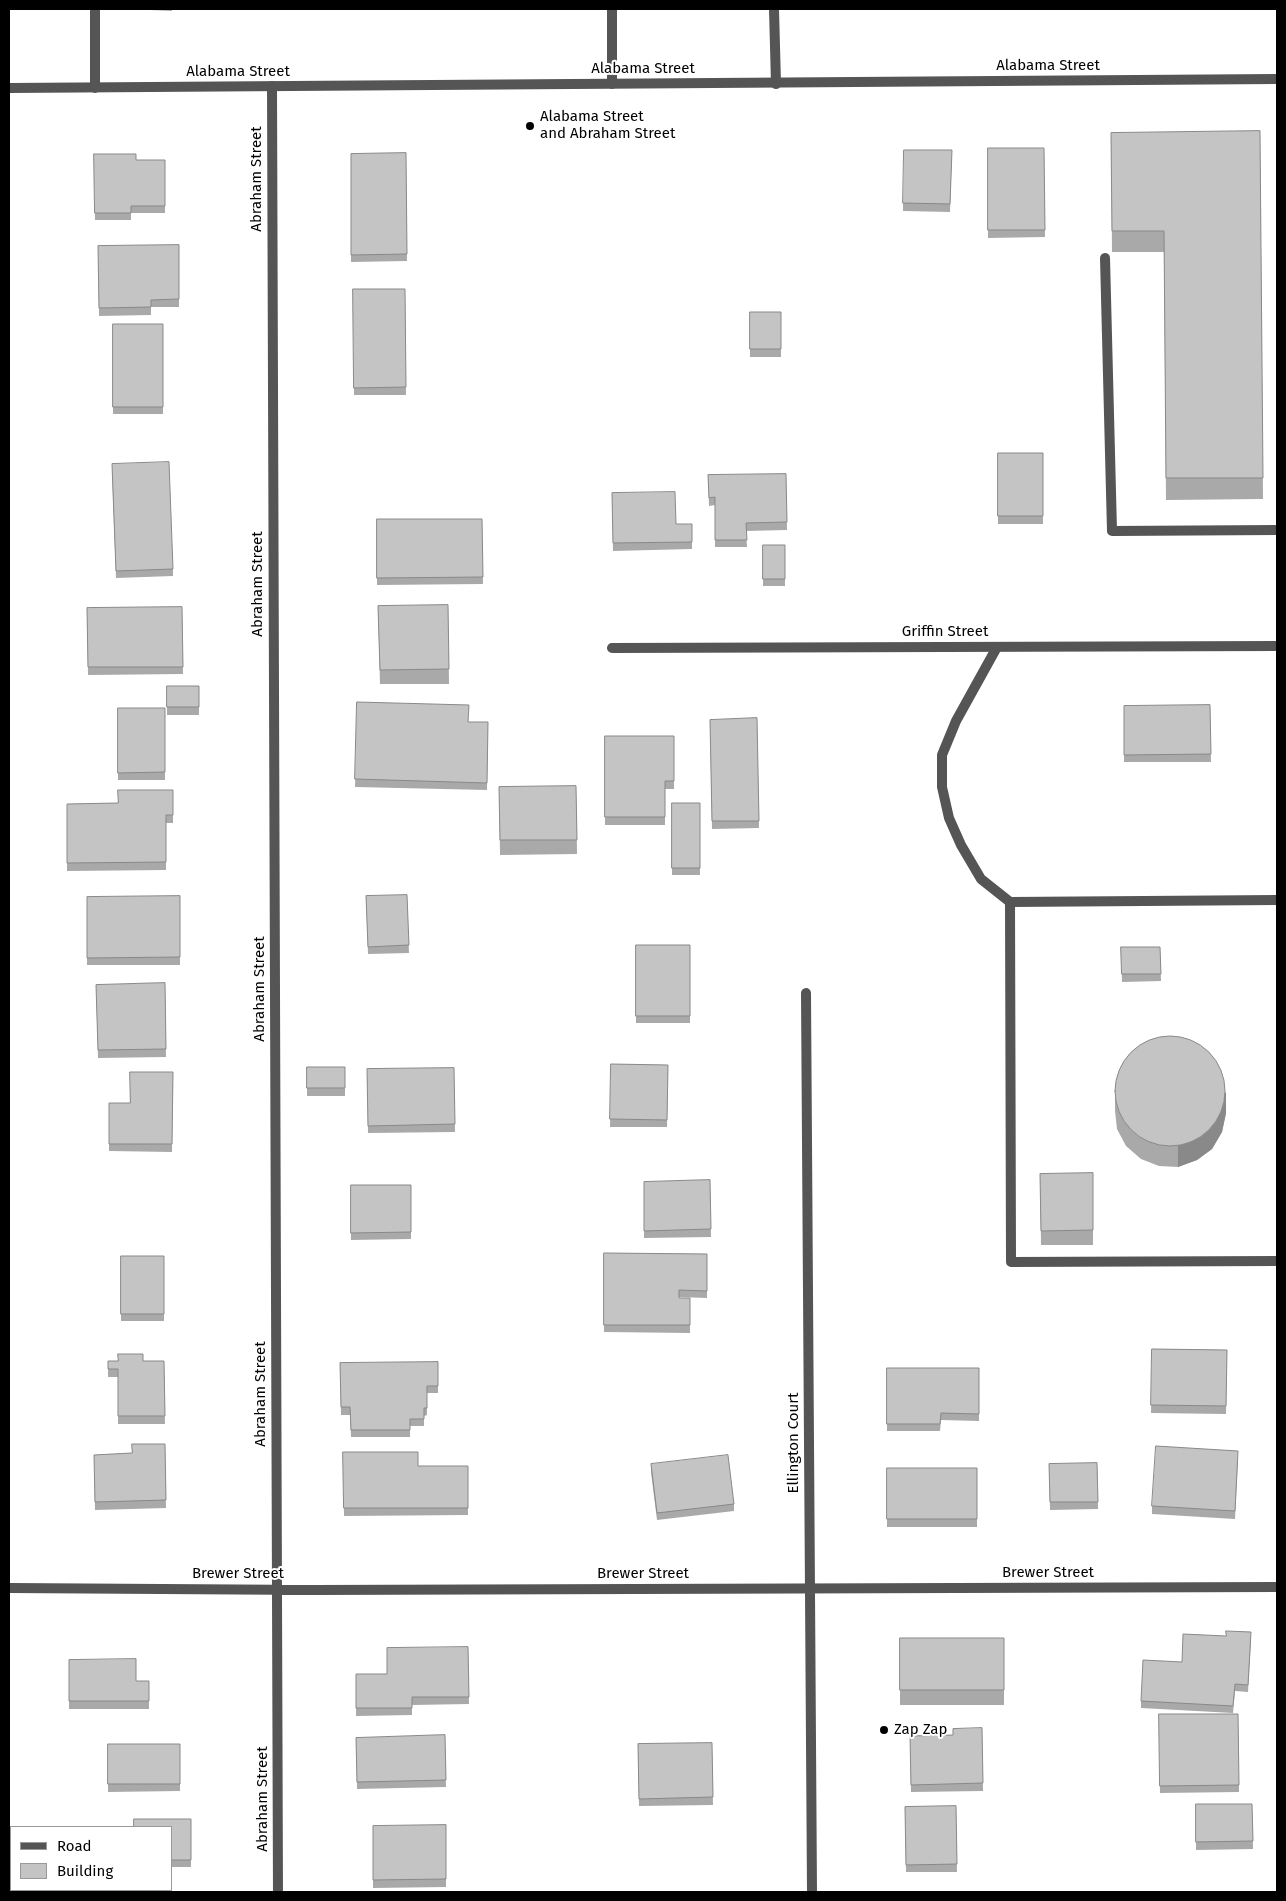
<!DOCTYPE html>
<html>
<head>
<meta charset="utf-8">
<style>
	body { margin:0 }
	#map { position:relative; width:1286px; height:1901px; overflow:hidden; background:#fff; font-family:"Fira Sans",sans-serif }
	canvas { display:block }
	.frame { position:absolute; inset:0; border:10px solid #000; pointer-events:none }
	.legend { position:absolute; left:10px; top:1826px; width:162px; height:65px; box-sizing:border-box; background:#fff; border:1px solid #999; margin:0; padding:6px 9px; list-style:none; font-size:15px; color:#000 }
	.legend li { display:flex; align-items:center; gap:10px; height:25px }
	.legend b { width:25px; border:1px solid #999 }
</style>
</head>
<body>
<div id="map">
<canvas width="1286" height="1901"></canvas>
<div class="frame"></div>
<ul class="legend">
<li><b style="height:6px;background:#555"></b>Road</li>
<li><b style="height:14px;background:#c4c4c4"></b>Building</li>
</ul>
</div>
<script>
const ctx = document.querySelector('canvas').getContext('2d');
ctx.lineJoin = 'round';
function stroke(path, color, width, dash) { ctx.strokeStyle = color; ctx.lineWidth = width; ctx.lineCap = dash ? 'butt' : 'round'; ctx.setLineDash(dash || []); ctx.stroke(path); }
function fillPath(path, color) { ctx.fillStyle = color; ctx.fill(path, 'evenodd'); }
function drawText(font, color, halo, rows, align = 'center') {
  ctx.font = font + ' "Fira Sans",sans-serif'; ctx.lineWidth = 4; ctx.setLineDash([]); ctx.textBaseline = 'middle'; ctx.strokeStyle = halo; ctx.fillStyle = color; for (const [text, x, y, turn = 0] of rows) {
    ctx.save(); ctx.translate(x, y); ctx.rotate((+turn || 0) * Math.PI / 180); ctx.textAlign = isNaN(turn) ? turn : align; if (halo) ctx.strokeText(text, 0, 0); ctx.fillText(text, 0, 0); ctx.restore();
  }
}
const service = new Path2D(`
	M 774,9 L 776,84
	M 1105,258 L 1112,531 L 1277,530
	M 997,647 L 956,721 L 942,755 L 942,787 L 949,818 L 961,845 L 981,879 L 1010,902 L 1277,900
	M 1010,902 L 1011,1262 L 1277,1261`);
const minor = new Path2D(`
	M 95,9 L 95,88
	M 612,84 L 612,9
	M 272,86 L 278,1892
	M 612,648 L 1277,646
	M 806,993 L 812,1892
	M 9,1588 L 314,1590 L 1277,1587`);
const tertiary = new Path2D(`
	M 9,88 L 1277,79`);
const wall = new Path2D(`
	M 149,9 L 172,9 L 172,11 L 149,10 Z
	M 1260,131 L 1263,499 L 1166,500 L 1164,252 L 1112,252 L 1111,133 Z
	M 988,148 L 1044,148 L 1045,237 L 988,238 Z
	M 952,150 L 950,212 L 903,211 L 903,203 Z
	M 406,153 L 407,261 L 351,262 L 351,154 Z
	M 94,154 L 136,160 L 165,160 L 165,213 L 131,213 L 131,220 L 95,220 Z
	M 179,245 L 179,307 L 151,307 L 151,315 L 99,316 L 98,246 Z
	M 353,289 L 405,289 L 406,395 L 354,395 Z
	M 750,312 L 781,312 L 781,357 L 750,357 Z
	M 113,324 L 163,324 L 163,414 L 113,414 Z
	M 998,453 L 1043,453 L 1043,524 L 998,524 Z
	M 112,471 L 173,569 L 173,576 L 116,578 Z
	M 786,474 L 787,530 L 746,531 L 747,547 L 715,547 L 715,505 L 709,506 L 708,475 Z
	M 612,493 L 676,524 L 692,524 L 692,549 L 613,551 Z
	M 377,519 L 482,519 L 483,584 L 377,585 Z
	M 763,545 L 785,545 L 785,586 L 763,586 Z
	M 448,605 L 449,684 L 380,684 L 378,606 Z
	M 182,607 L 183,674 L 88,675 L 87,608 Z
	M 167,686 L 199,686 L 199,715 L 167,715 Z
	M 357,702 L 468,722 L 488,722 L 487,790 L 355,787 Z
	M 1210,705 L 1211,762 L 1124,762 L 1124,706 Z
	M 118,708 L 165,708 L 165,780 L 118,780 Z
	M 757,718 L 759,828 L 712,829 L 710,720 Z
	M 605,736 L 674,736 L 674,789 L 665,789 L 665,825 L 605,825 Z
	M 576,786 L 577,854 L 500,855 L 499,787 Z
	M 173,790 L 173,823 L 166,823 L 166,870 L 67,871 L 67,804 L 118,803 Z
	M 672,803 L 700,803 L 700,875 L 672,875 Z
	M 407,895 L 409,953 L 368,954 L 366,896 Z
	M 180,896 L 180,965 L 87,965 L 87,897 Z
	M 636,945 L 690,945 L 690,1023 L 636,1023 Z
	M 1121,947 L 1160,947 L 1161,981 L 1122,982 Z
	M 165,983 L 166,1057 L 98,1058 L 96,985 Z
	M 611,1064 L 668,1065 L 667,1127 L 610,1127 Z
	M 307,1067 L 345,1067 L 345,1096 L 307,1096 Z
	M 454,1068 L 455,1132 L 368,1133 L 367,1069 Z
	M 173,1072 L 172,1152 L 109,1151 L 109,1103 L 130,1103 Z
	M 1115,1089 L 1226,1113 L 1222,1132 L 1212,1149 L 1197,1160 L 1178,1167 L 1159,1166 L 1141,1159 L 1126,1146 L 1117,1129 L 1115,1111 Z
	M 1093,1173 L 1093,1245 L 1041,1245 L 1040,1174 Z
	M 710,1180 L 711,1237 L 644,1238 L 644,1182 Z
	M 351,1185 L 411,1185 L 411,1239 L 351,1240 Z
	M 604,1253 L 707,1254 L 707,1298 L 679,1297 L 679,1298 L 690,1298 L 690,1333 L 604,1332 Z
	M 121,1256 L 164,1256 L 164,1321 L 121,1321 Z
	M 1152,1349 L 1227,1350 L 1226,1414 L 1151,1413 Z
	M 108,1361 L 164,1361 L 165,1424 L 118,1424 L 118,1377 L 108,1377 Z
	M 438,1362 L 438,1393 L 427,1393 L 427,1415 L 424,1416 L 424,1426 L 410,1426 L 410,1437 L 351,1437 L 350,1415 L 341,1415 L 340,1363 Z
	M 887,1368 L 979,1368 L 979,1421 L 941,1420 L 940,1431 L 887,1431 Z
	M 165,1444 L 166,1508 L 95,1510 L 94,1455 L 132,1453 Z
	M 343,1452 L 418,1466 L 468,1466 L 468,1515 L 344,1516 Z
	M 1238,1458 L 1235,1519 L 1152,1514 L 1152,1506 Z
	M 1097,1463 L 1098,1509 L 1050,1510 L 1049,1464 Z
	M 651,1464 L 734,1504 L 734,1511 L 657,1520 L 651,1472 Z
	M 887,1468 L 977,1468 L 977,1527 L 887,1527 Z
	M 900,1638 L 1004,1638 L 1004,1705 L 900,1705 Z
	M 1251,1639 L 1248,1692 L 1235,1691 L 1233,1713 L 1141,1708 L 1141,1701 L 1182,1662 Z
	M 468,1647 L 469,1704 L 412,1705 L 412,1715 L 356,1716 L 356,1674 L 387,1674 Z
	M 69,1660 L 136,1681 L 149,1681 L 149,1709 L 69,1709 Z
	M 1159,1714 L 1238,1714 L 1239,1792 L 1160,1793 Z
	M 982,1728 L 983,1791 L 911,1792 L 910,1736 L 953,1735 Z
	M 445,1735 L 446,1787 L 357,1789 L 356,1738 Z
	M 712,1743 L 713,1805 L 639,1806 L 638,1744 Z
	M 108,1744 L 180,1744 L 180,1791 L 108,1792 Z
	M 1196,1804 L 1252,1804 L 1253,1849 L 1196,1850 Z
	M 956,1806 L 957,1872 L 906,1872 L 905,1807 Z
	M 191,1819 L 191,1867 L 171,1867 L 171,1827 Z
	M 446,1825 L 446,1887 L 373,1888 L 373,1826 Z`);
const shadedWall = new Path2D(`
	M 1226,1092 L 1226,1113 L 1222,1132 L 1212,1149 L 1197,1160 L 1178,1167 L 1178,1145 Z`);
const building = new Path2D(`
	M 1260,131 L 1263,478 L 1166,478 L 1164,231 L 1112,231 L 1111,133 Z
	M 988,148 L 1044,148 L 1045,230 L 988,230 Z
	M 904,150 L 952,150 L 950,204 L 903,203 Z
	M 406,153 L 407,254 L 351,255 L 351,154 Z
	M 94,154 L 136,154 L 136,160 L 165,160 L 165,206 L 131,206 L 131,213 L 95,213 Z
	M 179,245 L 179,299 L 151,300 L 151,307 L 99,308 L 98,246 Z
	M 353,289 L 405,289 L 406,387 L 354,388 Z
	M 750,312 L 781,312 L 781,349 L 750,349 Z
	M 113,324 L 163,324 L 163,407 L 113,407 Z
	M 998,453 L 1043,453 L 1043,516 L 998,516 Z
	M 169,462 L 173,569 L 116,571 L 112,464 Z
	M 786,474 L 787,522 L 746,523 L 747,540 L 715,540 L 715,497 L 709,498 L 708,475 Z
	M 675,492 L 676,524 L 692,524 L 692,542 L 613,543 L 612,493 Z
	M 377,519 L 482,519 L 483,577 L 377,578 Z
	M 763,545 L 785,545 L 785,579 L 763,579 Z
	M 448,605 L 449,669 L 380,670 L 378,606 Z
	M 182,607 L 183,667 L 88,667 L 87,608 Z
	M 167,686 L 199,686 L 199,707 L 167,707 Z
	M 357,702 L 469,705 L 468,722 L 488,722 L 487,783 L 355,779 Z
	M 1210,705 L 1211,754 L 1124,755 L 1124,706 Z
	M 118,708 L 165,708 L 165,772 L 118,773 Z
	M 757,718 L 759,821 L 712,821 L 710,720 Z
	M 605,736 L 674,736 L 674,781 L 665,781 L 665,817 L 605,817 Z
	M 576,786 L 577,840 L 500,840 L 499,787 Z
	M 118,790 L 173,790 L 173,815 L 166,815 L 166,862 L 67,863 L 67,804 L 118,803 Z
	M 672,803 L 700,803 L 700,868 L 672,868 Z
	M 407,895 L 409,945 L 368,947 L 366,896 Z
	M 180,896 L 180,957 L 87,958 L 87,897 Z
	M 636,945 L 690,945 L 690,1016 L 636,1016 Z
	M 1121,947 L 1160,947 L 1161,974 L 1122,974 Z
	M 165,983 L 166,1049 L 98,1050 L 96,985 Z
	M1115 1091a55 55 0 1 1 110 0a55 55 0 1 1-110 0Z
	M 611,1064 L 668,1065 L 667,1120 L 610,1119 Z
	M 307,1067 L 345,1067 L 345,1088 L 307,1088 Z
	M 454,1068 L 455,1124 L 368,1126 L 367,1069 Z
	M 130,1072 L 173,1072 L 172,1144 L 109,1144 L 109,1103 L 130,1103 Z
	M 1093,1173 L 1093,1230 L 1041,1231 L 1040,1174 Z
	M 710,1180 L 711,1229 L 644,1231 L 644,1182 Z
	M 351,1185 L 411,1185 L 411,1232 L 351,1233 Z
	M 604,1253 L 707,1254 L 707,1291 L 679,1290 L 679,1298 L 690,1298 L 690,1325 L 604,1325 Z
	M 121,1256 L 164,1256 L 164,1314 L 121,1314 Z
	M 1152,1349 L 1227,1350 L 1226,1406 L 1151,1405 Z
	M 118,1354 L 143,1354 L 143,1361 L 164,1361 L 165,1416 L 118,1416 L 118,1369 L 108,1369 L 108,1361 L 118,1361 Z
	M 438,1362 L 438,1386 L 427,1386 L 427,1408 L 424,1408 L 424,1419 L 410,1419 L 410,1430 L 351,1430 L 350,1407 L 341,1407 L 340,1363 Z
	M 887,1368 L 979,1368 L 979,1414 L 941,1413 L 940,1424 L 887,1424 Z
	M 132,1444 L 165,1444 L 166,1500 L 95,1502 L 94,1455 L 132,1453 Z
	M 1156,1446 L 1238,1451 L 1235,1511 L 1152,1506 Z
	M 343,1452 L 418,1452 L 418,1466 L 468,1466 L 468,1508 L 344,1508 Z
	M 728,1455 L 734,1504 L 657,1513 L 651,1464 Z
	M 1097,1463 L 1098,1502 L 1050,1502 L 1049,1464 Z
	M 887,1468 L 977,1468 L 977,1519 L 887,1519 Z
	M 1226,1631 L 1251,1632 L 1248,1685 L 1235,1684 L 1233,1706 L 1141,1701 L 1143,1660 L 1182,1662 L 1183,1634 L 1226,1636 Z
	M 900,1638 L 1004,1638 L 1004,1690 L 900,1690 Z
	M 468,1647 L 469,1697 L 412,1697 L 412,1708 L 356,1708 L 356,1674 L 387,1674 L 387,1648 Z
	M 136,1659 L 136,1681 L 149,1681 L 149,1701 L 69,1701 L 69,1660 Z
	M 1159,1714 L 1238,1714 L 1239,1785 L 1160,1786 Z
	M 982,1728 L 983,1783 L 911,1785 L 910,1736 L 953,1735 L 953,1729 Z
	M 445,1735 L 446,1780 L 357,1782 L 356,1738 Z
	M 712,1743 L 713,1797 L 639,1799 L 638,1744 Z
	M 108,1744 L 180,1744 L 180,1784 L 108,1784 Z
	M 1196,1804 L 1252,1804 L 1253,1841 L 1196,1842 Z
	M 956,1806 L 957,1864 L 906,1865 L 905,1807 Z
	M 134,1819 L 191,1819 L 191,1860 L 171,1860 L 171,1827 L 134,1827 Z
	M 446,1825 L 446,1879 L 373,1880 L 373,1826 Z`);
const markers = [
	[530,126,5,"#000"],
	[884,1730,5,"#000"]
];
const streetNames = [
	["Alabama Street",1048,66],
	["Alabama Street",643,69],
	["Alabama Street",238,72],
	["Abraham Street",257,179,-90],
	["Abraham Street",258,584,-90],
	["Griffin Street",945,632],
	["Abraham Street",260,989,-90],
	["Abraham Street",261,1394,-90],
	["Ellington Court",794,1443,-90],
	["Brewer Street",1048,1573],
	["Brewer Street",238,1574],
	["Brewer Street",643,1574],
	["Abraham Street",263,1799,-90]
];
const poiNames = [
	["Alabama Street",540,117],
	["and Abraham Street",540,134],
	["Zap Zap",894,1730]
];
stroke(service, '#555', 10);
stroke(minor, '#555', 10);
stroke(tertiary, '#555', 10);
fillPath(wall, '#a9a9a9');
fillPath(shadedWall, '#898989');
fillPath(building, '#c4c4c4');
stroke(building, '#898989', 1);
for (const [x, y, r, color] of markers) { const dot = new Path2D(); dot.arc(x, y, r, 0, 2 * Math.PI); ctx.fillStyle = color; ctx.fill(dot); stroke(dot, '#fff', 2); }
drawText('15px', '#000', '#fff', streetNames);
drawText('15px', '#000', '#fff', poiNames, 'left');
</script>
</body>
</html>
